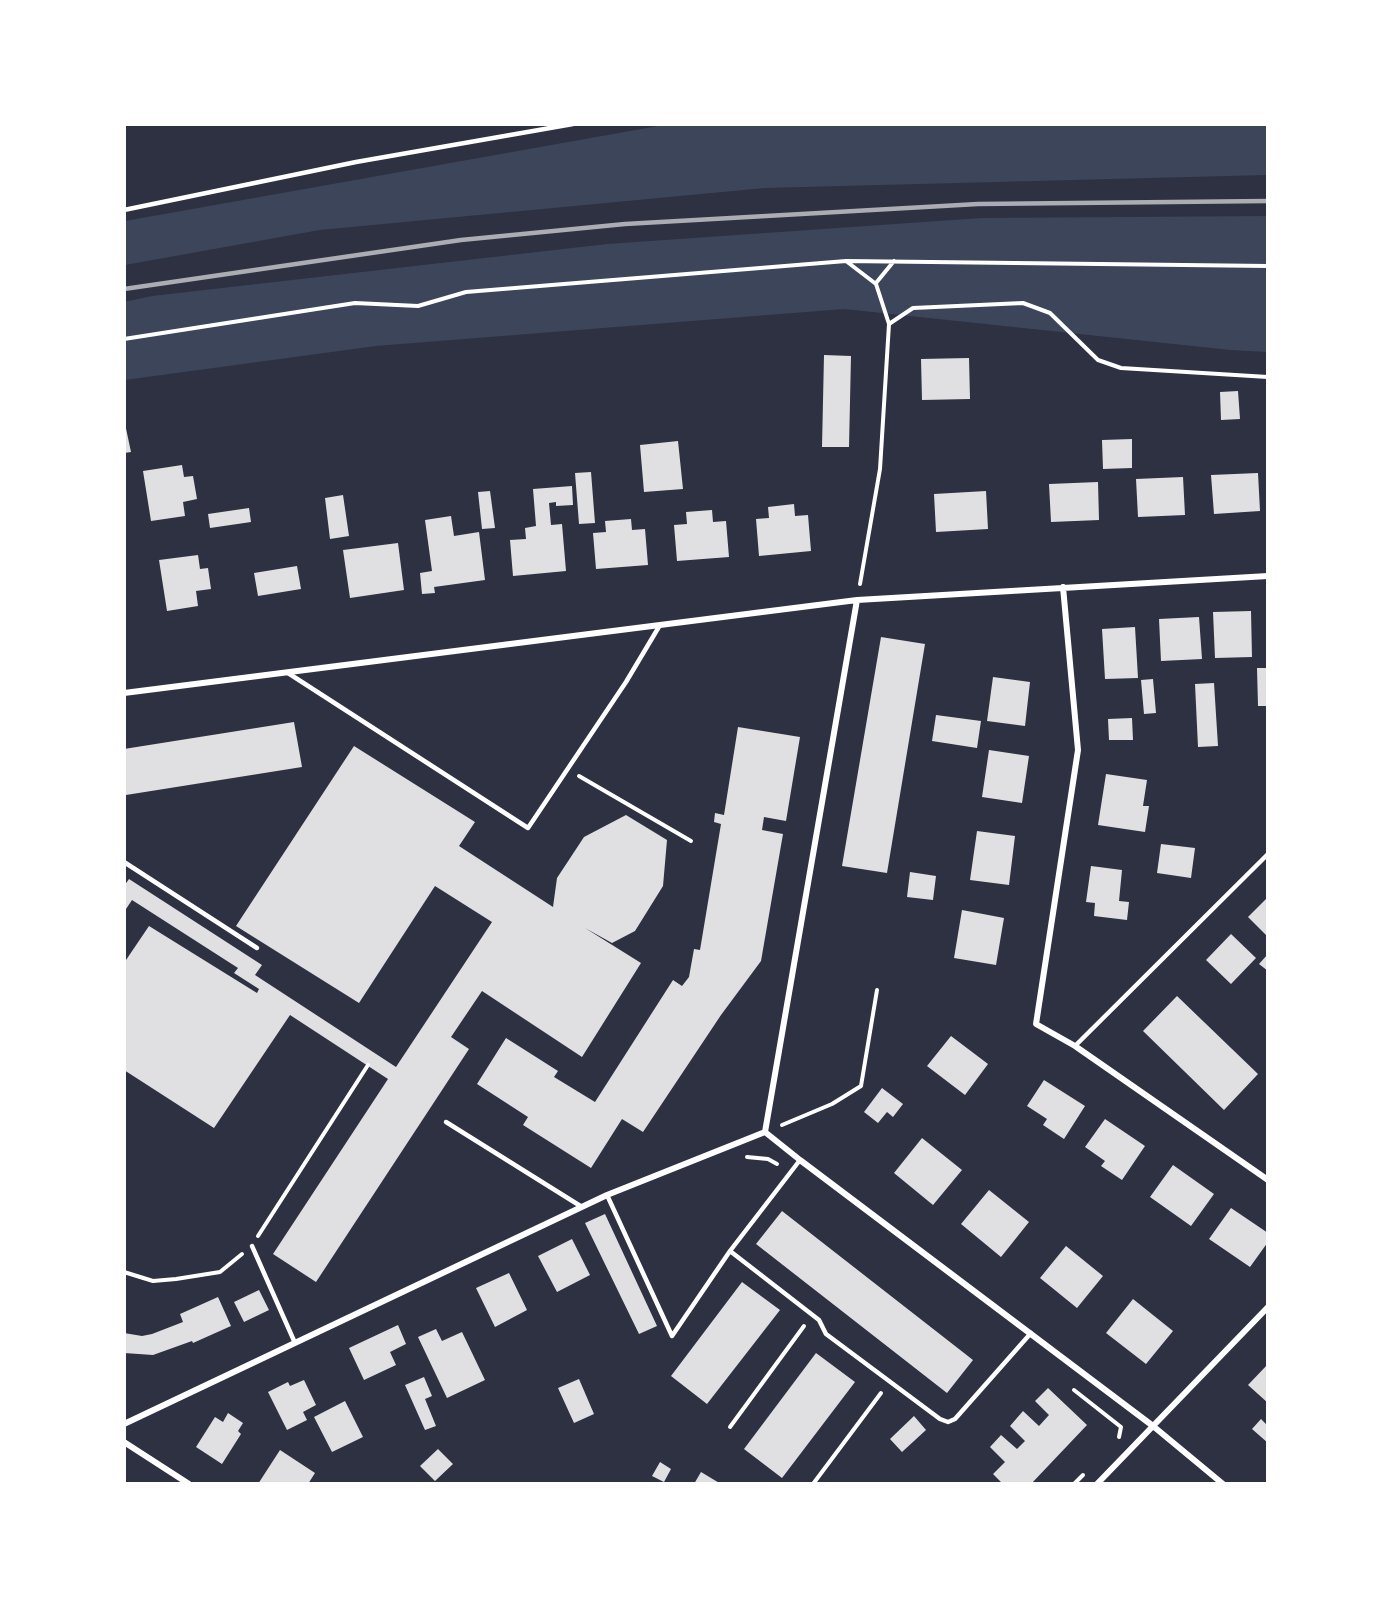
<!DOCTYPE html>
<html>
<head>
<meta charset="utf-8">
<style>
	body { margin:0 }
	#map { position:relative; width:1392px; height:1608px; overflow:hidden; background:#2d3142; font-family:"Work Sans",sans-serif }
	canvas { display:block }
	.frame { position:absolute; inset:0; border:126px solid #fff; pointer-events:none }
</style>
</head>
<body>
<div id="map">
<canvas width="1392" height="1608"></canvas>
<div class="frame"></div>
</div>
<script>
const ctx = document.querySelector('canvas').getContext('2d');
ctx.lineJoin = 'round';
function fillPath(path, color) { ctx.fillStyle = color; ctx.fill(path, 'evenodd'); }
function stroke(path, color, width, dash) { ctx.strokeStyle = color; ctx.lineWidth = width; ctx.lineCap = dash ? 'butt' : 'round'; ctx.setLineDash(dash || []); ctx.stroke(path); }
const green = new Path2D(`
	M 669,124 L 1267,125 L 1267,175 L 765,188 L 320,230 L 125,265 L 125,221 Z
	M 1267,216 L 1267,352 L 1230,350 L 844,309 L 376,346 L 125,380 L 124,302 L 152,296 L 607,244 L 981,218 Z`);
const building = new Path2D(`
	M 824,355 L 851,356 L 849,447 L 822,447 Z
	M 969,358 L 970,399 L 922,400 L 921,359 Z
	M 1238,391 L 1240,419 L 1221,420 L 1220,392 Z
	M 124,419 L 131,452 L 124,453 Z
	M 1132,439 L 1132,468 L 1103,469 L 1102,440 Z
	M 678,441 L 683,489 L 644,492 L 640,445 Z
	M 182,465 L 184,477 L 193,476 L 197,499 L 183,502 L 185,516 L 151,521 L 143,471 Z
	M 591,472 L 595,523 L 579,524 L 575,473 Z
	M 1258,473 L 1260,511 L 1214,514 L 1211,475 Z
	M 1183,477 L 1185,515 L 1138,517 L 1136,479 Z
	M 1098,482 L 1099,520 L 1051,522 L 1049,484 Z
	M 572,486 L 573,505 L 556,506 L 556,502 L 549,503 L 551,525 L 562,524 L 566,571 L 513,576 L 510,540 L 526,539 L 525,528 L 536,526 L 533,489 Z
	M 490,491 L 495,528 L 482,529 L 478,492 Z
	M 986,491 L 988,529 L 936,532 L 934,494 Z
	M 343,495 L 349,536 L 330,539 L 325,498 Z
	M 794,504 L 795,516 L 808,515 L 811,551 L 759,556 L 756,519 L 769,518 L 768,507 Z
	M 249,508 L 251,522 L 210,528 L 208,514 Z
	M 712,510 L 713,522 L 726,521 L 729,557 L 677,561 L 674,525 L 687,524 L 686,512 Z
	M 451,516 L 454,536 L 479,532 L 485,580 L 434,587 L 435,593 L 422,594 L 420,573 L 432,571 L 425,520 Z
	M 631,519 L 632,530 L 645,529 L 648,565 L 596,569 L 593,533 L 606,532 L 605,521 Z
	M 398,543 L 404,590 L 350,598 L 343,550 Z
	M 198,555 L 200,569 L 208,568 L 211,589 L 196,591 L 198,606 L 167,611 L 159,560 Z
	M 297,566 L 301,589 L 258,596 L 254,573 Z
	M 1251,611 L 1252,657 L 1215,658 L 1213,612 Z
	M 1199,617 L 1202,659 L 1161,661 L 1159,619 Z
	M 1135,627 L 1138,678 L 1105,679 L 1102,629 Z
	M 881,637 L 925,644 L 887,873 L 842,866 Z
	M 1257,668 L 1268,668 L 1268,706 L 1258,706 Z
	M 993,677 L 1030,682 L 1025,726 L 987,721 Z
	M 1153,679 L 1156,713 L 1144,714 L 1141,680 Z
	M 1214,683 L 1218,746 L 1198,747 L 1195,684 Z
	M 936,715 L 981,721 L 977,748 L 932,741 Z
	M 1132,718 L 1133,740 L 1109,740 L 1108,719 Z
	M 294,722 L 302,767 L 126,795 L 124,749 Z
	M 738,727 L 800,737 L 786,821 L 764,817 L 762,830 L 783,834 L 761,961 L 721,1015 L 643,1132 L 622,1119 L 591,1168 L 523,1125 L 528,1117 L 477,1084 L 506,1038 L 558,1071 L 554,1077 L 595,1102 L 673,980 L 682,986 L 689,977 L 694,949 L 700,950 L 721,824 L 714,822 L 715,813 L 724,815 Z
	M 354,746 L 475,822 L 459,846 L 553,907 L 557,878 L 584,837 L 626,815 L 667,840 L 663,886 L 635,931 L 612,943 L 585,928 L 641,963 L 582,1057 L 482,991 L 451,1037 L 469,1049 L 316,1282 L 273,1254 L 388,1079 L 290,1015 L 214,1128 L 124,1070 L 124,963 L 149,926 L 257,993 L 259,989 L 234,973 L 238,968 L 132,900 L 124,912 L 124,886 L 129,879 L 262,965 L 255,975 L 396,1067 L 492,922 L 435,886 L 359,1003 L 236,926 Z
	M 989,750 L 1029,756 L 1022,803 L 982,797 Z
	M 1106,774 L 1147,780 L 1143,806 L 1149,806 L 1145,832 L 1098,825 Z
	M 977,831 L 1015,836 L 1009,885 L 970,880 Z
	M 1161,844 L 1195,848 L 1191,878 L 1157,873 Z
	M 1091,866 L 1122,870 L 1119,901 L 1129,902 L 1127,920 L 1094,916 L 1095,903 L 1086,902 Z
	M 910,872 L 936,876 L 933,900 L 907,897 Z
	M 1268,897 L 1268,937 L 1248,917 Z
	M 962,910 L 1004,918 L 996,965 L 954,958 Z
	M 1231,934 L 1256,958 L 1231,984 L 1206,960 Z
	M 1268,954 L 1268,971 L 1259,964 Z
	M 1177,996 L 1258,1074 L 1224,1110 L 1143,1031 Z
	M 951,1036 L 988,1064 L 965,1095 L 927,1066 Z
	M 1044,1080 L 1085,1106 L 1064,1139 L 1043,1125 L 1047,1119 L 1027,1106 Z
	M 882,1088 L 903,1104 L 893,1117 L 887,1112 L 878,1123 L 864,1112 Z
	M 1105,1119 L 1145,1146 L 1122,1180 L 1101,1166 L 1105,1161 L 1085,1147 Z
	M 922,1138 L 962,1170 L 933,1205 L 894,1173 Z
	M 1173,1165 L 1214,1194 L 1191,1226 L 1150,1197 Z
	M 989,1190 L 1029,1222 L 1001,1257 L 961,1224 Z
	M 1231,1208 L 1268,1233 L 1268,1242 L 1250,1267 L 1209,1239 Z
	M 782,1211 L 973,1360 L 947,1393 L 756,1244 Z
	M 605,1214 L 657,1326 L 639,1334 L 585,1223 Z
	M 572,1239 L 590,1275 L 557,1292 L 538,1256 Z
	M 1066,1246 L 1103,1276 L 1077,1308 L 1040,1278 Z
	M 509,1273 L 527,1310 L 495,1327 L 476,1288 Z
	M 742,1282 L 780,1310 L 707,1404 L 671,1376 Z
	M 259,1290 L 269,1310 L 244,1322 L 234,1302 Z
	M 218,1297 L 231,1326 L 193,1343 L 192,1341 L 153,1355 L 124,1353 L 124,1333 L 142,1336 L 152,1334 L 183,1322 L 180,1314 Z
	M 1133,1299 L 1173,1331 L 1146,1364 L 1106,1333 Z
	M 398,1325 L 406,1344 L 390,1352 L 396,1365 L 364,1380 L 349,1348 Z
	M 436,1329 L 442,1341 L 462,1332 L 485,1380 L 447,1398 L 418,1337 Z
	M 816,1353 L 855,1382 L 782,1478 L 744,1449 Z
	M 1268,1364 L 1268,1403 L 1248,1385 Z
	M 424,1377 L 432,1396 L 425,1399 L 436,1426 L 425,1430 L 405,1385 Z
	M 579,1379 L 594,1414 L 574,1423 L 558,1388 Z
	M 304,1380 L 316,1405 L 303,1412 L 307,1420 L 287,1430 L 268,1392 L 288,1382 L 290,1386 Z
	M 1048,1388 L 1087,1425 L 1031,1484 L 1003,1484 L 993,1474 L 1005,1462 L 990,1447 L 1001,1435 L 1017,1449 L 1025,1441 L 1010,1426 L 1023,1411 L 1039,1426 L 1049,1415 L 1035,1401 Z
	M 345,1401 L 363,1437 L 332,1452 L 314,1417 Z
	M 228,1413 L 243,1423 L 238,1431 L 241,1434 L 222,1464 L 196,1447 L 215,1417 L 223,1422 Z
	M 914,1416 L 926,1430 L 902,1452 L 890,1439 Z
	M 1261,1419 L 1268,1426 L 1268,1443 L 1252,1429 Z
	M 438,1449 L 453,1464 L 435,1481 L 420,1466 Z
	M 280,1450 L 315,1473 L 308,1484 L 258,1484 Z
	M 660,1462 L 671,1469 L 664,1482 L 652,1476 Z
	M 701,1472 L 721,1484 L 694,1484 Z`);
const path = new Path2D(`
	M 846,261 L 876,284 L 889,324
	M 876,283 L 894,261
	M 124,339 L 355,303 L 418,306 L 466,292 L 846,261 L 1268,266
	M 860,584 L 880,469 L 889,324 L 913,308 L 1023,303 L 1050,313 L 1098,360 L 1121,368 L 1268,377
	M 579,776 L 691,841
	M 782,1125 L 832,1104 L 861,1086 L 877,990
	M 747,1157 L 768,1159 L 777,1164
	M 258,1236 L 368,1065
	M 124,1272 L 153,1281 L 176,1279 L 220,1272 L 242,1254
	M 1074,1390 L 1121,1427 L 1119,1437
	M 730,1427 L 804,1326
	M 813,1484 L 881,1393
	M 1074,1484 L 1083,1475`);
const service = new Path2D(`
	M 124,210 L 356,162 L 573,124
	M 288,673 L 528,828 L 626,682 L 660,625
	M 124,862 L 257,948
	M 1075,1046 L 1268,854
	M 446,1122 L 582,1207
	M 800,1160 L 730,1251 L 819,1320 L 826,1334 L 940,1419 L 948,1422 L 955,1419 L 1031,1333
	M 607,1195 L 672,1336 L 730,1251
	M 252,1246 L 295,1343`);
const minor = new Path2D(`
	M 1063,587 L 1078,750 L 1036,1024 L 1075,1046 L 1268,1180
	M 124,693 L 857,600 L 1268,576
	M 765,1132 L 800,1160 L 1153,1426 L 1223,1484
	M 765,1132 L 857,600
	M 124,1424 L 607,1195 L 765,1132
	M 124,1442 L 189,1484
	M 1097,1484 L 1268,1307`);
const rail = new Path2D(`
	M 124,289 L 461,240 L 625,224 L 978,204 L 1268,201`);
fillPath(green, '#3c4559');
fillPath(building, '#e0e0e3');
stroke(path, '#fff', 4);
stroke(service, '#fff', 4.5);
stroke(minor, '#fff', 6);
stroke(rail, '#abadb3', 4.5);
</script>
</body>
</html>
